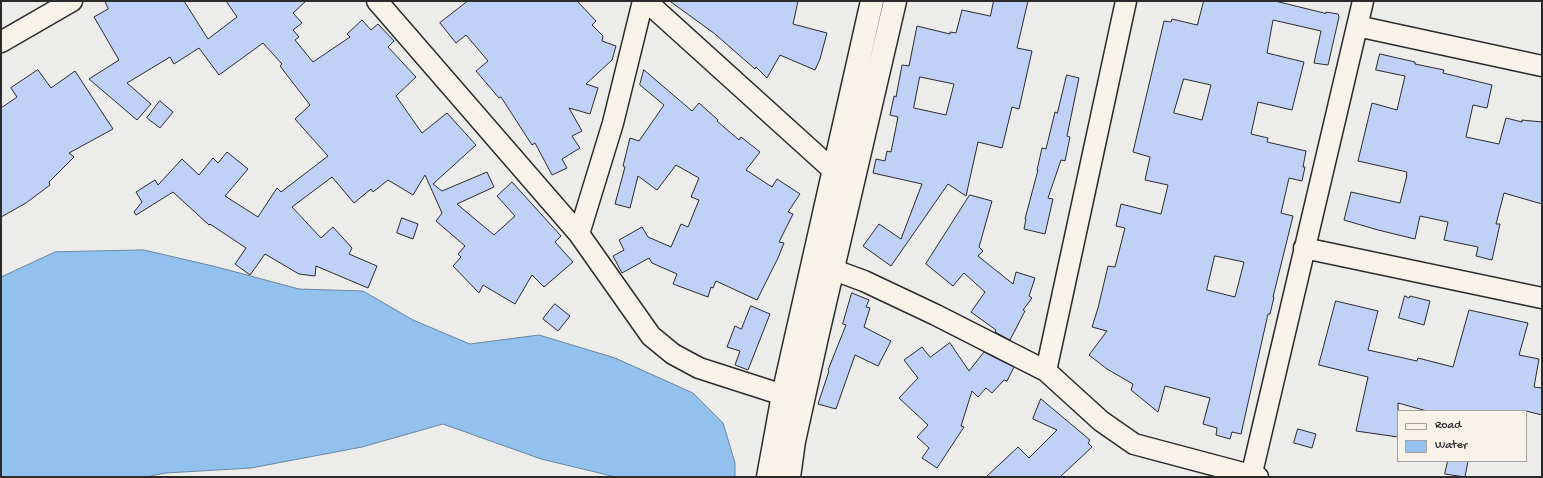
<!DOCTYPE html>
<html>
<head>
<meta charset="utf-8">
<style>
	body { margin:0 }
	#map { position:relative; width:1543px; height:478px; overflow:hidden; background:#ececeb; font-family:"Gochi Hand",sans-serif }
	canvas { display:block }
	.frame { position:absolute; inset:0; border:2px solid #2b2b2b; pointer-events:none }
	.legend { position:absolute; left:1397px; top:410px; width:130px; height:52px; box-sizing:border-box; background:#f7f3e8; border:1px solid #a5a39c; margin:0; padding:5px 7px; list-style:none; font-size:12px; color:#2b2b2b }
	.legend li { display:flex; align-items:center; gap:8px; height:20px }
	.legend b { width:20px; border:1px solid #a5a39c }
</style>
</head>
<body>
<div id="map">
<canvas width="1543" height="478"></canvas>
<div class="frame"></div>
<ul class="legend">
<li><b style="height:5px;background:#f7f3e8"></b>Road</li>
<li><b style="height:11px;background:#92c1ed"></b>Water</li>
</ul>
</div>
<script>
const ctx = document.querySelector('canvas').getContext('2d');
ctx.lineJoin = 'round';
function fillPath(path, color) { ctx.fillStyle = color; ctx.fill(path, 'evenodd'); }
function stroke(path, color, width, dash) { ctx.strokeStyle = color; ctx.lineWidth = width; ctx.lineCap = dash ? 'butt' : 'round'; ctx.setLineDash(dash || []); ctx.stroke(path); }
const water = new Path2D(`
	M 144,250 L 217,267 L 299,289 L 363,291 L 413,320 L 470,344 L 539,335 L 615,358 L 693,393 L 723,423 L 735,463 L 735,477 L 616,477 L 541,459 L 443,424 L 362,447 L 251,468 L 166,473 L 145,477 L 1,477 L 1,277 L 55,252 Z`);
const building = new Path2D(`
	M 105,1 L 184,1 L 208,39 L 237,17 L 226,1 L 306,1 L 293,13 L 302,23 L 293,30 L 299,37 L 295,40 L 313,62 L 350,37 L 347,34 L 362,20 L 371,30 L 378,24 L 394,41 L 388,47 L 416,77 L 396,96 L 422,133 L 447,113 L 476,145 L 433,184 L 442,191 L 487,172 L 494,187 L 457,204 L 494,235 L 515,216 L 497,196 L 512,182 L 561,236 L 555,242 L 573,262 L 544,287 L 532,275 L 515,304 L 483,285 L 479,293 L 453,266 L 461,257 L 458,254 L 465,246 L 436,221 L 442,213 L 425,175 L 413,195 L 388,180 L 373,192 L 371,189 L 354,203 L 332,177 L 292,207 L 321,238 L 333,227 L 352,248 L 349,254 L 377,266 L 368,288 L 316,266 L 315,276 L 299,274 L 265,254 L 250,275 L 235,264 L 246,248 L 210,224 L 209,225 L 173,192 L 136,215 L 134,212 L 142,202 L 136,192 L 155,180 L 158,185 L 182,159 L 199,175 L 213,158 L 218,163 L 227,152 L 248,169 L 225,196 L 258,217 L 277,188 L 281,192 L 328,156 L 295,119 L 310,105 L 280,66 L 282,64 L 263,43 L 219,75 L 199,48 L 174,64 L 170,57 L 127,83 L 151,104 L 137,120 L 89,79 L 119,60 L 94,17 L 108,9 Z
	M 468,1 L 577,1 L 596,21 L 592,25 L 603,36 L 602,41 L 616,46 L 612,60 L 586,84 L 598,88 L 590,114 L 569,108 L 582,131 L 572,136 L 580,148 L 562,159 L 567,168 L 552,175 L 535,143 L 532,145 L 501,97 L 499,98 L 476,71 L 488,61 L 466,35 L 456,43 L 440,23 Z
	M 670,1 L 798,1 L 793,24 L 827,33 L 820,59 L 815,70 L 780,55 L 767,78 L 756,67 L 755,69 L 715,34 Z
	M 994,1 L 1028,1 L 1017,48 L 1032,51 L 1019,109 L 1012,107 L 1002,148 L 978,142 L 966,196 L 948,184 L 891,266 L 863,246 L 879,224 L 901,239 L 922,184 L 873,173 L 876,159 L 885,161 L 887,151 L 891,152 L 898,117 L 890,115 L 894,96 L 896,97 L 902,65 L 909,66 L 917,26 L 950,34 L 950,32 L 956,33 L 962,10 L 990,16 ZM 920,77 L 954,84 L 946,115 L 914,108 Z
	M 1204,1 L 1275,1 L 1324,13 L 1325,14 L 1326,12 L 1338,14 L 1339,17 L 1328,65 L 1314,63 L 1321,31 L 1273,20 L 1267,53 L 1304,62 L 1292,110 L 1258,102 L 1251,134 L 1268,138 L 1267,142 L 1306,151 L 1303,167 L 1305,167 L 1302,181 L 1289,178 L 1281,213 L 1293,216 L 1273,297 L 1274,297 L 1270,314 L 1268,314 L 1241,434 L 1232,432 L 1230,439 L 1216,435 L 1217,428 L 1203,424 L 1210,398 L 1165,386 L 1158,412 L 1131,390 L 1133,384 L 1107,369 L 1089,355 L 1107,331 L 1092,327 L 1098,308 L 1108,266 L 1115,267 L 1125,228 L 1116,226 L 1121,204 L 1161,214 L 1168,185 L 1145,180 L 1150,157 L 1133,152 L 1164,21 L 1171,22 L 1172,19 L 1197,25 ZM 1184,79 L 1211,85 L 1202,120 L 1174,113 ZM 1215,256 L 1244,262 L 1235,297 L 1207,290 Z
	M 1380,54 L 1415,62 L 1415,64 L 1444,70 L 1443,73 L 1492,85 L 1487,108 L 1473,105 L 1466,137 L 1499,144 L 1506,118 L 1522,122 L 1522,120 L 1542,122 L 1542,204 L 1504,193 L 1496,224 L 1500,224 L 1492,260 L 1476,256 L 1478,247 L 1444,240 L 1448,222 L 1420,216 L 1415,239 L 1378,230 L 1344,220 L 1351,192 L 1400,203 L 1407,175 L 1406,175 L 1407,172 L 1358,161 L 1372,103 L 1397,110 L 1405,76 L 1376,70 Z
	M 38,70 L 51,88 L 75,71 L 113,129 L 69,153 L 74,157 L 49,182 L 50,185 L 26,203 L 1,217 L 1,108 L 17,97 L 11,88 Z
	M 644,70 L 692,111 L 699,103 L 718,120 L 717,121 L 739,140 L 741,137 L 760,152 L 746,170 L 772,187 L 777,179 L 800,194 L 788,212 L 793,214 L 779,242 L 784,243 L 778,258 L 757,300 L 716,281 L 713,288 L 711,287 L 708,297 L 673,284 L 677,274 L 652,263 L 649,258 L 622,273 L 613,256 L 624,250 L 619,240 L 642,227 L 648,237 L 671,247 L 681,224 L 688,227 L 699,200 L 691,197 L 699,178 L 676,165 L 657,190 L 638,176 L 630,208 L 615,204 L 625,167 L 623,166 L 630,138 L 639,141 L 664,105 L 640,85 Z
	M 1067,75 L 1079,78 L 1067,136 L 1070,137 L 1065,161 L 1061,160 L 1048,198 L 1053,199 L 1045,234 L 1024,229 L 1026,219 L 1025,219 L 1038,170 L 1037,170 L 1042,148 L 1046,149 L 1055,112 L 1057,113 Z
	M 160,101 L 173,112 L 160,128 L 147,118 Z
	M 970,195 L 992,201 L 979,247 L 983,251 L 978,256 L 1013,284 L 1016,272 L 1035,278 L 1029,296 L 1032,298 L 1023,310 L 1025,311 L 1010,340 L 995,332 L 996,330 L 971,312 L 985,292 L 964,273 L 953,286 L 926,264 Z
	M 402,218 L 418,224 L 413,239 L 397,233 Z
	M 852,293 L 869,300 L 866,307 L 870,308 L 864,327 L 891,341 L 878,366 L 855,355 L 836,409 L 818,404 L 829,371 L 828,370 L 846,325 L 843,324 Z
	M 1405,296 L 1409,298 L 1410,296 L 1430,301 L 1424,325 L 1399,318 Z
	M 1336,301 L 1378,311 L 1368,350 L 1417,361 L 1418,358 L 1453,367 L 1469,310 L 1528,323 L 1519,355 L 1539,359 L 1534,387 L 1542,388 L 1542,415 L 1526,411 L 1427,411 L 1398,403 L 1398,437 L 1356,431 L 1368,377 L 1319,365 Z
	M 555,304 L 570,316 L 558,331 L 543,319 Z
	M 751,306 L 770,314 L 748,370 L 735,365 L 740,351 L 727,347 L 735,326 L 741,329 Z
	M 950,343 L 969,371 L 984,352 L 1014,367 L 1007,381 L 1004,380 L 992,393 L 986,388 L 978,397 L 972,391 L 961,426 L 964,427 L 937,468 L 922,458 L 929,448 L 917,437 L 928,425 L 899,398 L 918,378 L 904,360 L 922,347 L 930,357 Z
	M 1041,399 L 1090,440 L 1088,443 L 1092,447 L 1060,477 L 986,477 L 1018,447 L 1029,458 L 1057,430 L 1033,419 Z
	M 1298,429 L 1316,434 L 1312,448 L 1294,443 Z
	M 1448,461 L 1468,461 L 1465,477 L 1445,474 Z`);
const minor = new Path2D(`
	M 377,1 L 579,234 L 651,336 L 673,354 L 699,368 L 783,395
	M 646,1 L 845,181
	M 1357,26 L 1542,66
	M 1,42 L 72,1
	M 579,234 L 613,123 L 643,1
	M 1304,248 L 1542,298
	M 816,267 L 834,270 L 864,281 L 936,315 L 1046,371 L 1101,421 L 1134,444 L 1258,477
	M 1046,371 L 1126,1
	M 1251,477 L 1363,1`);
const tertiary = new Path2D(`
	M 768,477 L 783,395 L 872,1
	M 789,477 L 794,441 L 817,337 L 895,1`);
fillPath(water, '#92c1ed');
stroke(water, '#69859f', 1);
fillPath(building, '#bfd1f7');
stroke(building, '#2b2b2b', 1);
stroke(minor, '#2b2b2b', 23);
stroke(tertiary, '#2b2b2b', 25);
stroke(minor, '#f7f3e8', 20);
stroke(tertiary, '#f7f3e8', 22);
</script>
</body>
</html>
